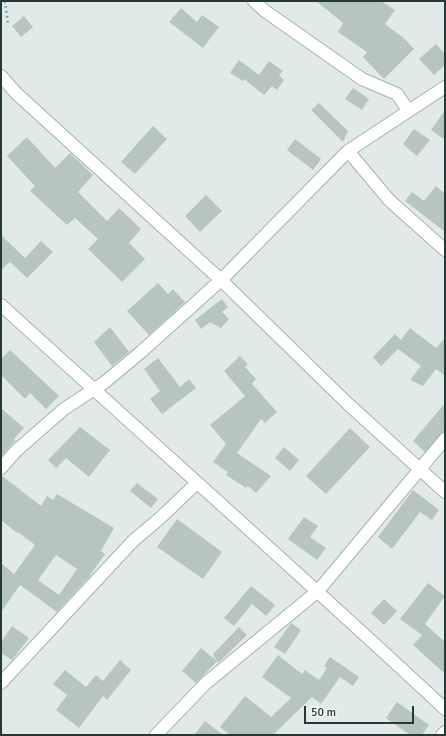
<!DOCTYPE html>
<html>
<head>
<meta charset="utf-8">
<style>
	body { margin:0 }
	#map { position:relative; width:446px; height:736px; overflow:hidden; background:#e1eae8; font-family:Signika,sans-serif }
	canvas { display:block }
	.frame { position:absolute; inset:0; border:2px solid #233a37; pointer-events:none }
	.scale { position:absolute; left:304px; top:706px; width:110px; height:18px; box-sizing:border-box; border:2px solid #233a37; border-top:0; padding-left:5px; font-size:12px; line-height:14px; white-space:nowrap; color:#233a37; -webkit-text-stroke:3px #f1f7f5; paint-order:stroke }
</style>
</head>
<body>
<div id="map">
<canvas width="446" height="736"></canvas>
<div class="frame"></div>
<div class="scale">50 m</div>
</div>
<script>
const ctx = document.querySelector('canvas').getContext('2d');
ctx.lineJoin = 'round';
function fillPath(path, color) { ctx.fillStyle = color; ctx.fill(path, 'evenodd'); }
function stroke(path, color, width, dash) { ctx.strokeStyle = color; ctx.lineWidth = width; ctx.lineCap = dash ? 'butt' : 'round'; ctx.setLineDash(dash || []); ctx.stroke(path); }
const building = new Path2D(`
	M 316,1 L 381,1 L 395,10 L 385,24 L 405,39 L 414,49 L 384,79 L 363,57 L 367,52 L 338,32 L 343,23 Z
	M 181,8 L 197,22 L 202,15 L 219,27 L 203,48 L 169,22 Z
	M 24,16 L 33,27 L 21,37 L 12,26 Z
	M 436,44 L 445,54 L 445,65 L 434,75 L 419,59 Z
	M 239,60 L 259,75 L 269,61 L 283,71 L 279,75 L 284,80 L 277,90 L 272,86 L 264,95 L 244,79 L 243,81 L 230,73 Z
	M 353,88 L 369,99 L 362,110 L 345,99 Z
	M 319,103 L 348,131 L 343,142 L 311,110 Z
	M 445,110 L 445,140 L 431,130 Z
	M 153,126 L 167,139 L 135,174 L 121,162 Z
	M 414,129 L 430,140 L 417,156 L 403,144 Z
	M 27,137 L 55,168 L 70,153 L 93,175 L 78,192 L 107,221 L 119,208 L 141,229 L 129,243 L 145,259 L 122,282 L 88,249 L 98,239 L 75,218 L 67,225 L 30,191 L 35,186 L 7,156 Z
	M 295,139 L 321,159 L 313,170 L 287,150 Z
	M 436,186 L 445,194 L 445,232 L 405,201 L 412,192 L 424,201 Z
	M 206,195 L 222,211 L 200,232 L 185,216 Z
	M 1,235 L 25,258 L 41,241 L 53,252 L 27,278 L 10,262 L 1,270 Z
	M 158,283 L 168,294 L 173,289 L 185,302 L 149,335 L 127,311 Z
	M 222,299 L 228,307 L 222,312 L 229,319 L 221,328 L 210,322 L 201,329 L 195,320 Z
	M 110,327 L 129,352 L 112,366 L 94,342 Z
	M 410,328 L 436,348 L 445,338 L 445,376 L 436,369 L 423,386 L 410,380 L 421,366 L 398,349 L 381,366 L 373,357 L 395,334 L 401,340 Z
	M 10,350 L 59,396 L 46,409 L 30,393 L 25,399 L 1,375 L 1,359 Z
	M 240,356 L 248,364 L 245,367 L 256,379 L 252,384 L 277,412 L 265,423 L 261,419 L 237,453 L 271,476 L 256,493 L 248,486 L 246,488 L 226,475 L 228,472 L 213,462 L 226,444 L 210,425 L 245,396 L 224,371 Z
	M 158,358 L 180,387 L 189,379 L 196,388 L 162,414 L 150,399 L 160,391 L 144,369 Z
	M 445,403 L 445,430 L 425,452 L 413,441 Z
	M 1,408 L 24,428 L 14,439 L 16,441 L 14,442 L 1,457 Z
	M 80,427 L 110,450 L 89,477 L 66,458 L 56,468 L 48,460 Z
	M 350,428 L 370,447 L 326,494 L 306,476 Z
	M 284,447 L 299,460 L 290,471 L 275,458 Z
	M 1,475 L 41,506 L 47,496 L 53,500 L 57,494 L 114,528 L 101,551 L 105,554 L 89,577 L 57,612 L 20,585 L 1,612 L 1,563 L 14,574 L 35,545 L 18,532 L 17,533 L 1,520 ZM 56,555 L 77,569 L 59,595 L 38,580 Z
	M 137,483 L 158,499 L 151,508 L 130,491 Z
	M 413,490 L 439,510 L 432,520 L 420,512 L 392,549 L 378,537 Z
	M 304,517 L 318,526 L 310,537 L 326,548 L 317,560 L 288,539 Z
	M 177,519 L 222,552 L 203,579 L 157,547 Z
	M 428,583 L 445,596 L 425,624 L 445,642 L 445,674 L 413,645 L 422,635 L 400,619 Z
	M 251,586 L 275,605 L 266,616 L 252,604 L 234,626 L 224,618 Z
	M 384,599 L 397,611 L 384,625 L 371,613 Z
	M 291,623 L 301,630 L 285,654 L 274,647 Z
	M 12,626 L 29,638 L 12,660 L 1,653 L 1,642 Z
	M 239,627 L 247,635 L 218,663 L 213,654 Z
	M 201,648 L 217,661 L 196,683 L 182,671 Z
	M 278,655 L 302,674 L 305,670 L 319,680 L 327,668 L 324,666 L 330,657 L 359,677 L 353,686 L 340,677 L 321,704 L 312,697 L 273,735 L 230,735 L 220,727 L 245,696 L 271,717 L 291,698 L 262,677 Z
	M 120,660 L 131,670 L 107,700 L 103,696 L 79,728 L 56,710 L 67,695 L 53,684 L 65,670 L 86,687 L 96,675 L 103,681 Z
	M 397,702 L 429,725 L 422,735 L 410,735 L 386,718 Z
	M 205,721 L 223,735 L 194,735 Z`);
const path = new Path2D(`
	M 5,1 L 8,24`);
const minor = new Path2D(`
	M 254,1 L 265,11 L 362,79 L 397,94 L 408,110
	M 1,76 L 16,93 L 221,280 L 348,404 L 445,492
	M 348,151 L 389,200 L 445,250
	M 1,468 L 16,451 L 64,409 L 105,382 L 141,352 L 221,280 L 348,151 L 445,87
	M 1,683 L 133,541 L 159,519 L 196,484
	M 156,735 L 206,683 L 318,591 L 445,439
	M 442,735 L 445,732`);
const tertiary = new Path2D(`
	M 1,305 C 149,440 299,573 445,709`);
fillPath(building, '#b7c5c1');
stroke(minor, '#a4b2af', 14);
stroke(tertiary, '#a4b2af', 14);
stroke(path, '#84aca6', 2.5, [2, 3]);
stroke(minor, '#fff', 12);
stroke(tertiary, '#fff', 12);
</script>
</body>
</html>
